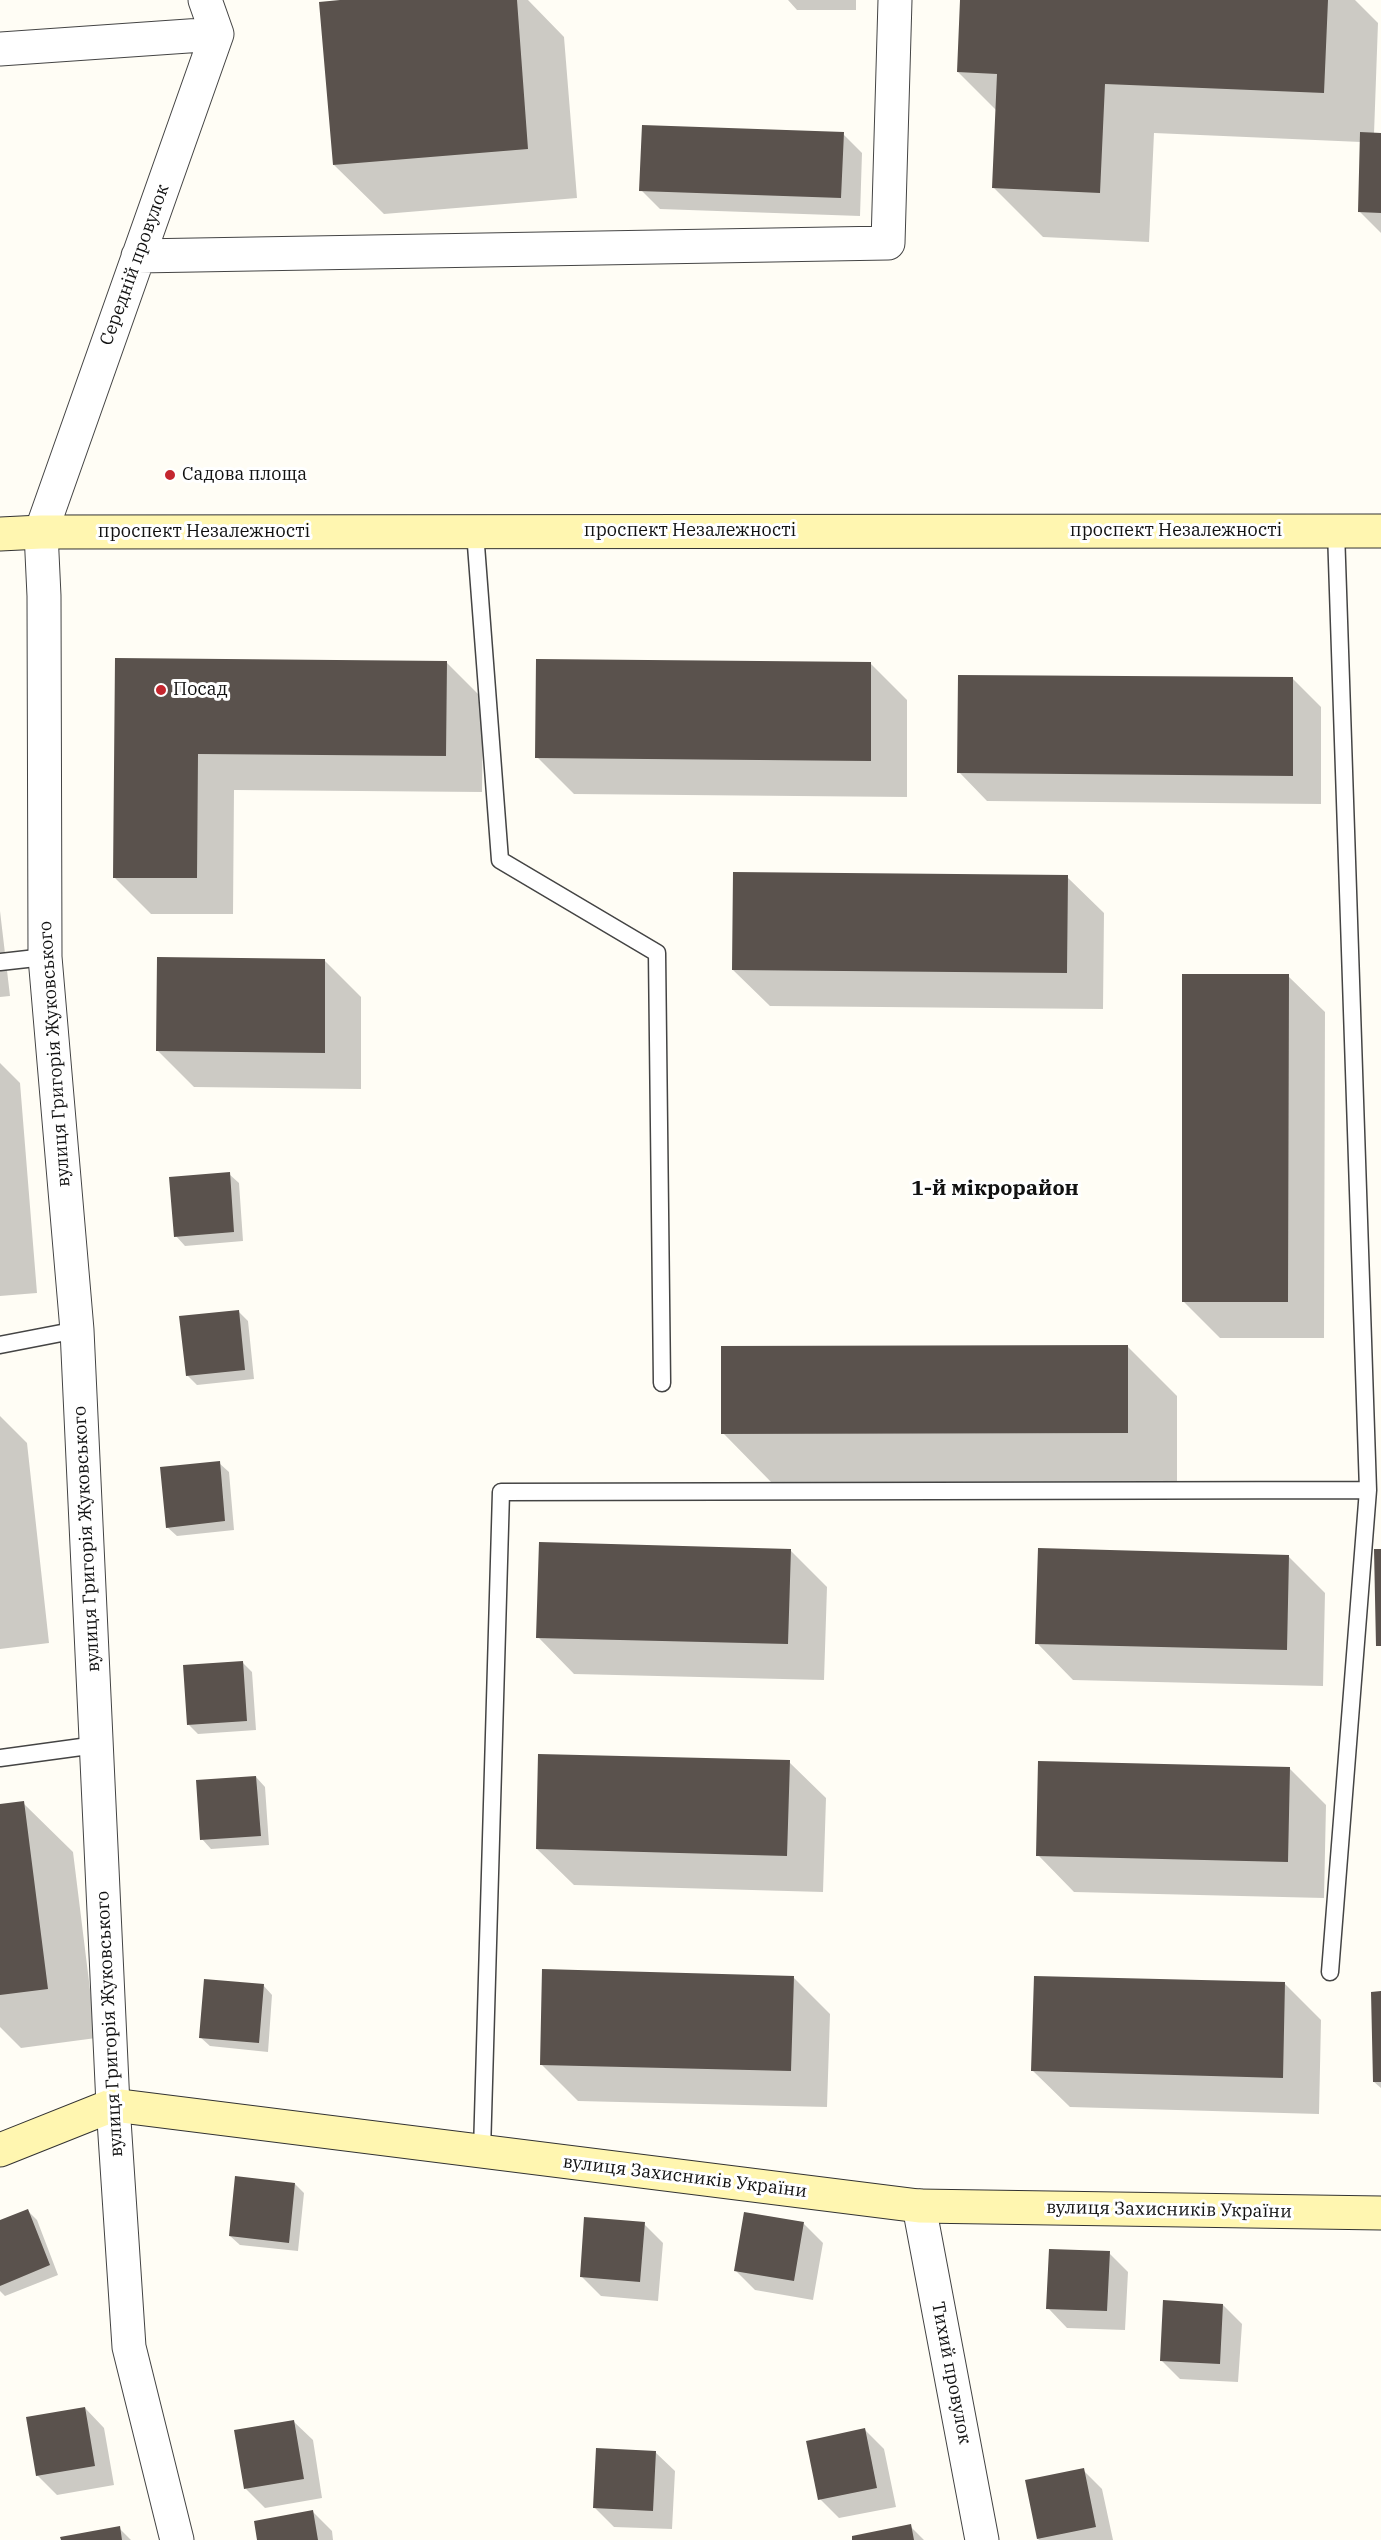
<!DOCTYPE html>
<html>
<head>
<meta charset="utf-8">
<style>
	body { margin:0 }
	canvas { display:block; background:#fffdf5 }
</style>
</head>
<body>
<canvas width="1381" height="2540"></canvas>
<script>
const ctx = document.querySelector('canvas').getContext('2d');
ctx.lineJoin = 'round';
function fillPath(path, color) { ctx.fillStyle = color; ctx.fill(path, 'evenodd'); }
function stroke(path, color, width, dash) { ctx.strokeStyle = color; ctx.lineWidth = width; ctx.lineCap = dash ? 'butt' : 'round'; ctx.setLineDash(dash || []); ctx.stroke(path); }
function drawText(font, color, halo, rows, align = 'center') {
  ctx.font = font + ' "IBM Plex Serif",serif'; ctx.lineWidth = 6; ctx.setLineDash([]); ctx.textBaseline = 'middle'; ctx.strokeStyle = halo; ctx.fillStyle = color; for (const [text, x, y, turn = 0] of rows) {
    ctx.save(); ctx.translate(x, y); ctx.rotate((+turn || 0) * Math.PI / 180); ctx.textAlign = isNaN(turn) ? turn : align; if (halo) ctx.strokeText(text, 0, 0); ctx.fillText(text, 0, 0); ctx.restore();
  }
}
const shadow = new Path2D(`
	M 358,0 L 528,0 L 564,37 L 577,198 L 384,214 L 334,165 Z
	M 788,0 L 856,0 L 856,10 L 797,10 Z
	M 961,0 L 1355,0 L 1378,23 L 1374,134 L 1381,134 L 1381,233 L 1360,212 L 1361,142 L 1154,133 L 1149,242 L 1043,237 L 994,188 L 997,111 L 958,72 Z
	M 843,134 L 862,153 L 860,216 L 660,209 L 641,190 Z
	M 117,659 L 447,663 L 483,699 L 482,792 L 234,790 L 233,914 L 151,914 L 114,877 Z
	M 871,664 L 907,700 L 907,797 L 574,794 L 537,757 Z
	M 1293,679 L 1321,707 L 1321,804 L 987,801 L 959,772 Z
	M 1067,877 L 1104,913 L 1103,1009 L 770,1006 L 733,970 Z
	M 0,911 L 10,996 L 0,997 Z
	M 324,960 L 361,997 L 361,1089 L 194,1087 L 158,1051 Z
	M 1288,976 L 1325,1012 L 1324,1338 L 1220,1338 L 1183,1301 Z
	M 0,1063 L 20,1083 L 37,1293 L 0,1296 Z
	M 229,1174 L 239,1183 L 243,1241 L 185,1246 L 176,1236 Z
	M 239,1312 L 248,1321 L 254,1379 L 197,1385 L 187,1375 Z
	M 1127,1346 L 1177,1396 L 1177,1482 L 772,1483 L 723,1433 Z
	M 0,1416 L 27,1443 L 49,1643 L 0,1649 Z
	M 219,1463 L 229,1472 L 234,1530 L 177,1536 L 167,1527 Z
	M 790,1550 L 827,1587 L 824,1680 L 574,1674 L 538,1637 Z
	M 1288,1556 L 1325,1593 L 1323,1686 L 1073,1680 L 1037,1643 Z
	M 243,1663 L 252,1672 L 256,1730 L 198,1734 L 189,1725 Z
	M 789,1762 L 826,1798 L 823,1892 L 574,1885 L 537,1849 Z
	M 1289,1768 L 1326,1805 L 1324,1898 L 1074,1892 L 1038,1855 Z
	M 256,1777 L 265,1787 L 269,1845 L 211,1849 L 202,1839 Z
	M 23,1803 L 73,1852 L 96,2038 L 21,2048 L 0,2027 L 0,1806 Z
	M 793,1977 L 830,2014 L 827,2107 L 578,2101 L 541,2064 Z
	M 1285,1984 L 1321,2020 L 1319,2114 L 1070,2107 L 1033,2071 Z
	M 263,1985 L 272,1995 L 268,2052 L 210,2046 L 200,2037 Z
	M 1381,1993 L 1381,2088 L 1374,2082 Z
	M 295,2184 L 304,2193 L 298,2251 L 240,2245 L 230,2236 Z
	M 28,2211 L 37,2220 L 58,2275 L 5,2296 L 0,2291 L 0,2222 Z
	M 803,2223 L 823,2243 L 813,2300 L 755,2290 L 736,2271 Z
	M 644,2224 L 663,2243 L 658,2301 L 601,2296 L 582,2277 Z
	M 1109,2253 L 1128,2272 L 1125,2330 L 1067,2328 L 1048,2308 Z
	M 1223,2305 L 1242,2324 L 1238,2382 L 1180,2379 L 1161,2360 Z
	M 85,2408 L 104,2428 L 114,2485 L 57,2495 L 37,2475 Z
	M 293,2421 L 313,2440 L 322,2498 L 265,2508 L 246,2489 Z
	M 865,2430 L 884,2449 L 896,2507 L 839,2518 L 820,2499 Z
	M 655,2452 L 675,2471 L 672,2529 L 614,2527 L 595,2508 Z
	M 1083,2470 L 1102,2489 L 1113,2540 L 1039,2540 L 1038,2539 Z
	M 313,2512 L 332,2531 L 333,2540 L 259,2540 Z
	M 910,2526 L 924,2540 L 854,2540 Z
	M 119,2528 L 131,2540 L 62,2540 Z`);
const building = new Path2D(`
	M 340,0 L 517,0 L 528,149 L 333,165 L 319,2 Z
	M 960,0 L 1328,0 L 1324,93 L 1105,84 L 1100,193 L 992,188 L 997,74 L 957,72 Z
	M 642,125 L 844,132 L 841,198 L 639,191 Z
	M 1360,132 L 1381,133 L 1381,213 L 1358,212 Z
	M 115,658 L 447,661 L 446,756 L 198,754 L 197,878 L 113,878 Z
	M 536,659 L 871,662 L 871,761 L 535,758 Z
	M 958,675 L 1293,677 L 1293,776 L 957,773 Z
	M 733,872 L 1068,875 L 1067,973 L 732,970 Z
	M 157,957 L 325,959 L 325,1053 L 156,1051 Z
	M 1182,974 L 1289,974 L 1288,1302 L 1182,1302 Z
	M 230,1172 L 234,1232 L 174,1237 L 169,1177 Z
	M 239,1310 L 245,1370 L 186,1376 L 179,1316 Z
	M 1128,1345 L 1128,1433 L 721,1434 L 721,1346 Z
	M 220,1461 L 225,1521 L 166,1528 L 160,1467 Z
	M 539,1542 L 791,1549 L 788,1644 L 536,1638 Z
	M 1038,1548 L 1289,1555 L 1287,1650 L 1035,1644 Z
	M 1374,1549 L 1381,1549 L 1381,1646 L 1376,1646 Z
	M 243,1661 L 247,1721 L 187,1725 L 183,1665 Z
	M 538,1754 L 790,1760 L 787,1856 L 536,1849 Z
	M 1038,1761 L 1290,1767 L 1288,1862 L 1036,1856 Z
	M 256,1776 L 261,1836 L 200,1840 L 196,1780 Z
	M 24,1801 L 48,1989 L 0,1995 L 0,1804 Z
	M 542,1969 L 794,1976 L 791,2071 L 540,2065 Z
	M 1034,1976 L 1285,1982 L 1283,2078 L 1031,2071 Z
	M 204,1979 L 264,1984 L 259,2043 L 199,2038 Z
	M 1381,1991 L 1381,2082 L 1373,2082 L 1371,1992 Z
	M 235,2176 L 295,2183 L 289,2243 L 229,2236 Z
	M 28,2209 L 50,2265 L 0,2286 L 0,2220 Z
	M 744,2212 L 804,2222 L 794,2281 L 734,2271 Z
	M 584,2217 L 645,2222 L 640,2282 L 580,2277 Z
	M 1049,2249 L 1110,2251 L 1107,2311 L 1046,2309 Z
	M 1163,2300 L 1223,2304 L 1220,2364 L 1160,2361 Z
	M 85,2407 L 95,2466 L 36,2476 L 26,2417 Z
	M 294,2420 L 304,2479 L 244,2489 L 234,2430 Z
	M 865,2428 L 877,2488 L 818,2500 L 806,2441 Z
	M 596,2448 L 656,2451 L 653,2511 L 593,2508 Z
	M 1084,2468 L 1096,2527 L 1037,2539 L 1025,2480 Z
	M 313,2510 L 318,2540 L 257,2540 L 254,2521 Z
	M 911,2524 L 914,2540 L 852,2540 L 852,2536 Z
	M 120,2526 L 122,2540 L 61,2540 L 60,2537 Z`);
const lane = new Path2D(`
	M 475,532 L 500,860 L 657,953 L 662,1383
	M 0,962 L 45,957
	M 0,1345 L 77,1330
	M 0,1758 L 96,1745
	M 1330,1972 L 1368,1490
	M 482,2151 L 501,1492 L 1368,1490 L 1336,531`);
const street = new Path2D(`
	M 0,49 L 217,34
	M 138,256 L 888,243 L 895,0
	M 919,2206 L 982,2540
	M 177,2540 L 129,2347 L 113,2105 L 77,1330 L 45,957 L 44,596 L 41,532 L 217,34 L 205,0`);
const secondary = new Path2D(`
	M 0,534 L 41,532 L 1381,531
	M 0,2150 L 113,2105 L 919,2206 L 1381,2213`);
const markers = [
	[170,475,6,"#c4262e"],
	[161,690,6,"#c4262e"]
];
const streetNames = [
	["Середній провулок",135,265,-70],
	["проспект Незалежності",690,531],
	["проспект Незалежності",1176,531],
	["проспект Незалежності",204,532],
	["вулиця Григорія Жуковського",55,1054,-94],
	["вулиця Григорія Жуковського",87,1539,-93],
	["вулиця Григорія Жуковського",110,2024,-93],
	["вулиця Захисників України",685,2177,7],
	["вулиця Захисників України",1169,2210,1],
	["Тихий провулок",951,2373,79]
];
const poiNames = [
	["Садова площа",182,475],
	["Посад",173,690]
];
const quarterNames = [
	["1-й мікрорайон",995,1189]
];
fillPath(shadow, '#0003');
fillPath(building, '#5a524d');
stroke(lane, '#444', 19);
stroke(street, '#444', 35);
stroke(secondary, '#333', 35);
stroke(lane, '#fff', 16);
stroke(street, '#fff', 33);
stroke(secondary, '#fff6b0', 33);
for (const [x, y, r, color] of markers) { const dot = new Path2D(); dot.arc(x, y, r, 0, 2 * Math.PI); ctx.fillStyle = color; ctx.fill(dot); stroke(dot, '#fff', 2); }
drawText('18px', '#111', '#fff', streetNames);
drawText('18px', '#111', '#fff', poiNames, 'left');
drawText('bold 21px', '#111', '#fff', quarterNames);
</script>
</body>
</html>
